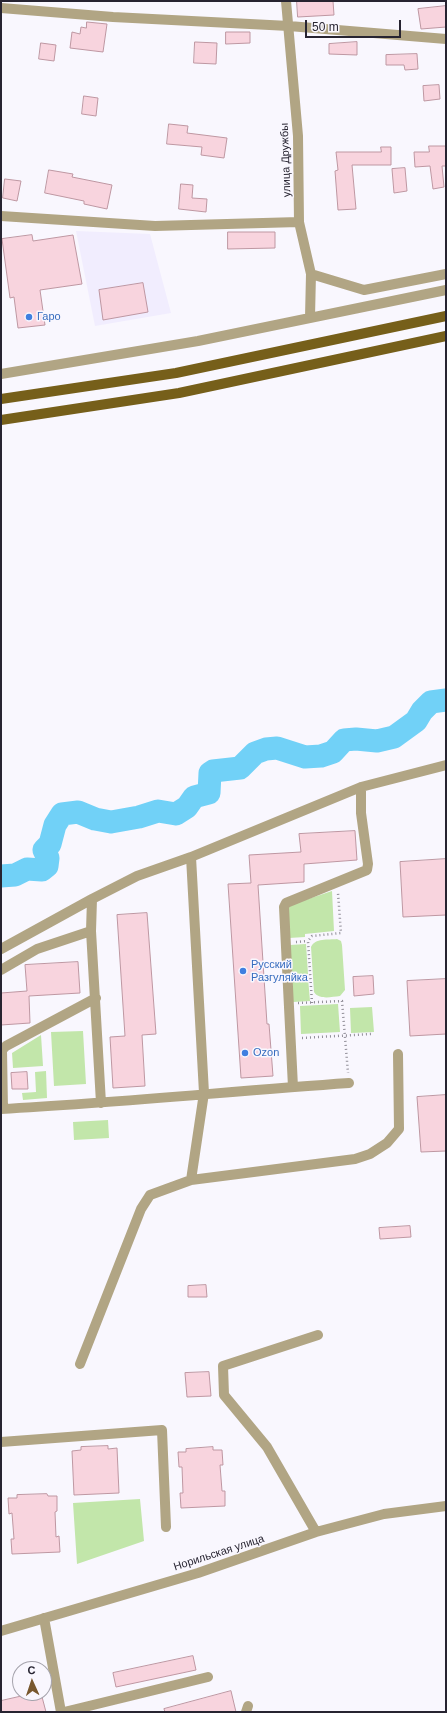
<!DOCTYPE html>
<html>
<head>
<meta charset="utf-8">
<style>
	body { margin:0 }
	#map { position:relative; width:447px; height:1713px; overflow:hidden; background:#f9f7fe; font-family:Helvetica,sans-serif }
	canvas { display:block }
	.frame { position:absolute; inset:0; border:2px solid #272431; pointer-events:none }
	.north { position:absolute; left:12px; top:1661px; width:40px; height:40px; box-sizing:border-box; background:#f9f7fe; border:1px solid #a5a3ac; border-radius:50%; rotate:357deg; font-size:11px; font-weight:700; line-height:16px; text-align:center; color:#272431 }
	.north::after { content:''; display:block; margin:auto; width:14px; height:18px; background:#78582e; clip-path:polygon(50% 0,100% 100%,50% 72%,0 100%) }
	.scale { position:absolute; left:305px; top:20px; width:96px; height:18px; box-sizing:border-box; border:2px solid #272431; border-top:0; padding-left:5px; font-size:12px; line-height:14px; white-space:nowrap; color:#272431; -webkit-text-stroke:3px #f9f7fe; paint-order:stroke }
</style>
</head>
<body>
<div id="map">
<canvas width="447" height="1713"></canvas>
<div class="frame"></div>
<div class="north">С</div>
<div class="scale">50 m</div>
</div>
<script>
const ctx = document.querySelector('canvas').getContext('2d');
ctx.lineJoin = 'round';
function fillPath(path, color) { ctx.fillStyle = color; ctx.fill(path, 'evenodd'); }
function stroke(path, color, width, dash) { ctx.strokeStyle = color; ctx.lineWidth = width; ctx.lineCap = dash ? 'butt' : 'round'; ctx.setLineDash(dash || []); ctx.stroke(path); }
function drawText(font, color, halo, rows, align = 'center') {
  ctx.font = font + ' Helvetica,sans-serif'; ctx.lineWidth = 3; ctx.setLineDash([]); ctx.textBaseline = 'middle'; ctx.strokeStyle = halo; ctx.fillStyle = color; for (const [text, x, y, turn = 0] of rows) {
    ctx.save(); ctx.translate(x, y); ctx.rotate((+turn || 0) * Math.PI / 180); ctx.textAlign = isNaN(turn) ? turn : align; if (halo) ctx.strokeText(text, 0, 0); ctx.fillText(text, 0, 0); ctx.restore();
  }
}
const built = new Path2D(`
	M 76,231 L 150,234 L 171,313 L 95,326 Z`);
const green = new Path2D(`
	M 332,891 L 334,931 L 305,934 L 305,937 L 289,938 L 287,906 Z
	M 337,939 L 341,941 L 342,945 L 345,990 L 340,996 C 331,997 319,1000 314,992 L 311,947 C 315,938 328,940 337,939 Z
	M 306,944 L 308,974 L 292,975 L 290,945 Z
	M 308,978 L 310,1001 L 293,1002 L 292,979 Z
	M 338,1004 L 340,1032 L 301,1034 L 300,1006 Z
	M 372,1007 L 374,1032 L 351,1033 L 350,1008 Z
	M 83,1031 L 86,1084 L 54,1086 L 51,1032 Z
	M 41,1035 L 43,1066 L 13,1068 L 12,1053 Z
	M 46,1071 L 47,1098 L 23,1100 L 22,1093 L 36,1092 L 35,1072 Z
	M 108,1120 L 109,1138 L 74,1140 L 73,1122 Z
	M 140,1499 L 144,1541 L 77,1564 L 73,1503 Z`);
const river = new Path2D(`
	M 1,876 L 15,875 L 27,869 L 42,870 L 47,866 L 48,858 L 44,850 L 50,844 L 55,825 L 62,814 L 78,812 L 95,819 L 111,822 L 139,817 L 158,811 L 176,814 L 187,807 L 194,797 L 209,793 L 210,773 L 213,771 L 240,768 L 255,753 L 266,749 L 277,748 L 305,757 L 321,756 L 333,752 L 344,740 L 356,739 L 377,741 L 394,737 L 416,721 L 422,711 L 431,702 L 446,700`);
const building = new Path2D(`
	M 297,1 L 333,1 L 334,15 L 298,17 Z
	M 446,6 L 446,27 L 421,29 L 418,9 Z
	M 87,22 L 107,24 L 103,52 L 70,48 L 72,32 L 80,34 L 81,27 L 86,28 Z
	M 226,32 L 250,32 L 250,43 L 226,44 Z
	M 195,42 L 217,43 L 216,64 L 194,63 Z
	M 357,42 L 357,55 L 329,54 L 329,44 Z
	M 41,43 L 56,45 L 54,61 L 39,59 Z
	M 417,54 L 418,69 L 405,70 L 404,65 L 386,65 L 386,55 Z
	M 439,85 L 440,99 L 424,101 L 423,86 Z
	M 84,96 L 98,98 L 96,116 L 82,114 Z
	M 169,124 L 188,126 L 187,133 L 227,138 L 224,158 L 201,155 L 202,147 L 167,144 Z
	M 429,146 L 446,146 L 446,166 L 442,166 L 444,187 L 433,189 L 430,166 L 415,167 L 414,152 L 429,152 Z
	M 381,147 L 391,147 L 391,165 L 352,165 L 356,209 L 338,210 L 335,171 L 338,170 L 336,152 L 381,152 Z
	M 405,168 L 407,191 L 394,193 L 392,169 Z
	M 49,170 L 73,174 L 72,177 L 112,185 L 107,209 L 84,204 L 84,201 L 45,193 Z
	M 5,179 L 21,181 L 17,201 L 3,198 Z
	M 181,184 L 193,185 L 192,198 L 207,199 L 206,212 L 179,209 Z
	M 228,232 L 275,232 L 275,248 L 228,249 Z
	M 32,235 L 33,241 L 73,235 L 82,284 L 40,290 L 45,325 L 18,328 L 14,297 L 10,298 L 2,239 Z
	M 143,283 L 148,312 L 103,320 L 99,290 Z
	M 355,831 L 357,860 L 304,864 L 304,882 L 258,885 L 267,1024 L 269,1024 L 273,1076 L 241,1078 L 228,884 L 251,883 L 249,855 L 301,852 L 299,834 Z
	M 446,859 L 446,915 L 403,917 L 400,862 Z
	M 147,913 L 156,1034 L 142,1035 L 145,1086 L 113,1088 L 110,1037 L 125,1036 L 117,915 Z
	M 78,962 L 80,993 L 29,996 L 30,1023 L 1,1025 L 1,993 L 27,991 L 25,965 Z
	M 373,976 L 374,994 L 354,996 L 353,977 Z
	M 446,979 L 446,1034 L 410,1036 L 407,981 Z
	M 27,1072 L 28,1089 L 12,1089 L 11,1073 Z
	M 446,1095 L 446,1151 L 421,1152 L 417,1097 Z
	M 410,1226 L 411,1237 L 380,1239 L 379,1228 Z
	M 206,1285 L 207,1297 L 188,1297 L 188,1286 Z
	M 209,1372 L 211,1396 L 187,1397 L 185,1373 Z
	M 108,1446 L 108,1449 L 117,1448 L 119,1493 L 74,1495 L 72,1451 L 81,1450 L 81,1447 Z
	M 213,1447 L 213,1450 L 222,1450 L 223,1465 L 220,1465 L 222,1491 L 225,1491 L 225,1506 L 181,1508 L 180,1493 L 183,1493 L 182,1467 L 179,1467 L 178,1452 L 186,1452 L 186,1449 Z
	M 47,1494 L 48,1496 L 57,1496 L 57,1511 L 55,1512 L 56,1537 L 59,1536 L 60,1552 L 12,1554 L 11,1539 L 14,1539 L 12,1513 L 9,1514 L 8,1498 L 17,1498 L 17,1495 Z
	M 193,1656 L 196,1670 L 116,1687 L 113,1673 Z
	M 231,1691 L 236,1712 L 165,1712 L 164,1709 Z
	M 35,1693 L 41,1693 L 46,1712 L 1,1712 L 1,1701 Z`);
const path = new Path2D(`
	M 296,942 L 308,941
	M 299,977 L 310,976
	M 298,1003 L 342,1001 L 348,1073
	M 312,1003 L 308,941 L 312,936 L 341,933 L 338,893
	M 302,1038 L 371,1034`);
const minor = new Path2D(`
	M 286,1 L 298,136 L 299,222 L 311,274 L 310,317
	M 1,8 L 113,17 L 289,26 L 446,39
	M 1,216 L 155,226 L 299,222
	M 311,274 L 364,290 L 446,274
	M 1,374 L 198,341 L 446,290
	M 92,899 L 91,931 L 101,1103
	M 1,949 L 92,899 L 137,876 L 191,857 L 361,787 L 446,765
	M 1,970 L 37,949 L 91,931
	M 293,1087 L 284,907 L 286,903 L 367,870 L 368,864 L 361,813 L 361,787
	M 1,1109 C 117,1103 233,1091 349,1083
	M 3,1109 L 2,1050 L 6,1046 L 96,998
	M 191,1180 L 204,1093 L 191,857
	M 80,1364 L 141,1209 L 150,1195 L 191,1180 L 355,1159 L 370,1154 L 387,1143 L 399,1129 L 398,1054
	M 1,1442 L 162,1430 L 166,1527
	M 316,1532 L 267,1447 L 224,1395 L 223,1366 L 318,1335
	M 44,1618 L 61,1712
	M 1,1631 L 198,1573 L 316,1532 L 384,1514 L 446,1506
	M 64,1712 L 208,1677
	M 246,1712 L 248,1706`);
const major = new Path2D(`
	M 1,399 L 176,373 L 446,316
	M 1,420 L 179,393 L 446,336`);
const markers = [
	[29,317,4,"#3f7fe0"],
	[243,971,4,"#3f7fe0"],
	[245,1053,4,"#3f7fe0"]
];
const streetNames = [
	["улица Дружбы",286,160,-92],
	["Норильская улица",219,1553,-18]
];
const shopNames = [
	["Гаро",37,317],
	["Русский",251,965],
	["Разгуляйка",251,978],
	["Ozon",253,1053]
];
fillPath(built, '#f1edfe');
fillPath(green, '#c2e6aa');
stroke(river, '#71d1f7', 23);
fillPath(building, '#f8d4de');
stroke(building, '#be97a2', 1);
stroke(path, '#918e98', 2.5, [1, 3]);
stroke(minor, '#b1a584', 10);
stroke(major, '#765f1a', 10);
for (const [x, y, r, color] of markers) { const dot = new Path2D(); dot.arc(x, y, r, 0, 2 * Math.PI); ctx.fillStyle = color; ctx.fill(dot); stroke(dot, '#f9f7fe', 1.5); }
drawText('11px', '#272431', '#f9f7fe', streetNames);
drawText('11px', '#366cbe', '#f9f7fe', shopNames, 'left');
</script>
</body>
</html>
